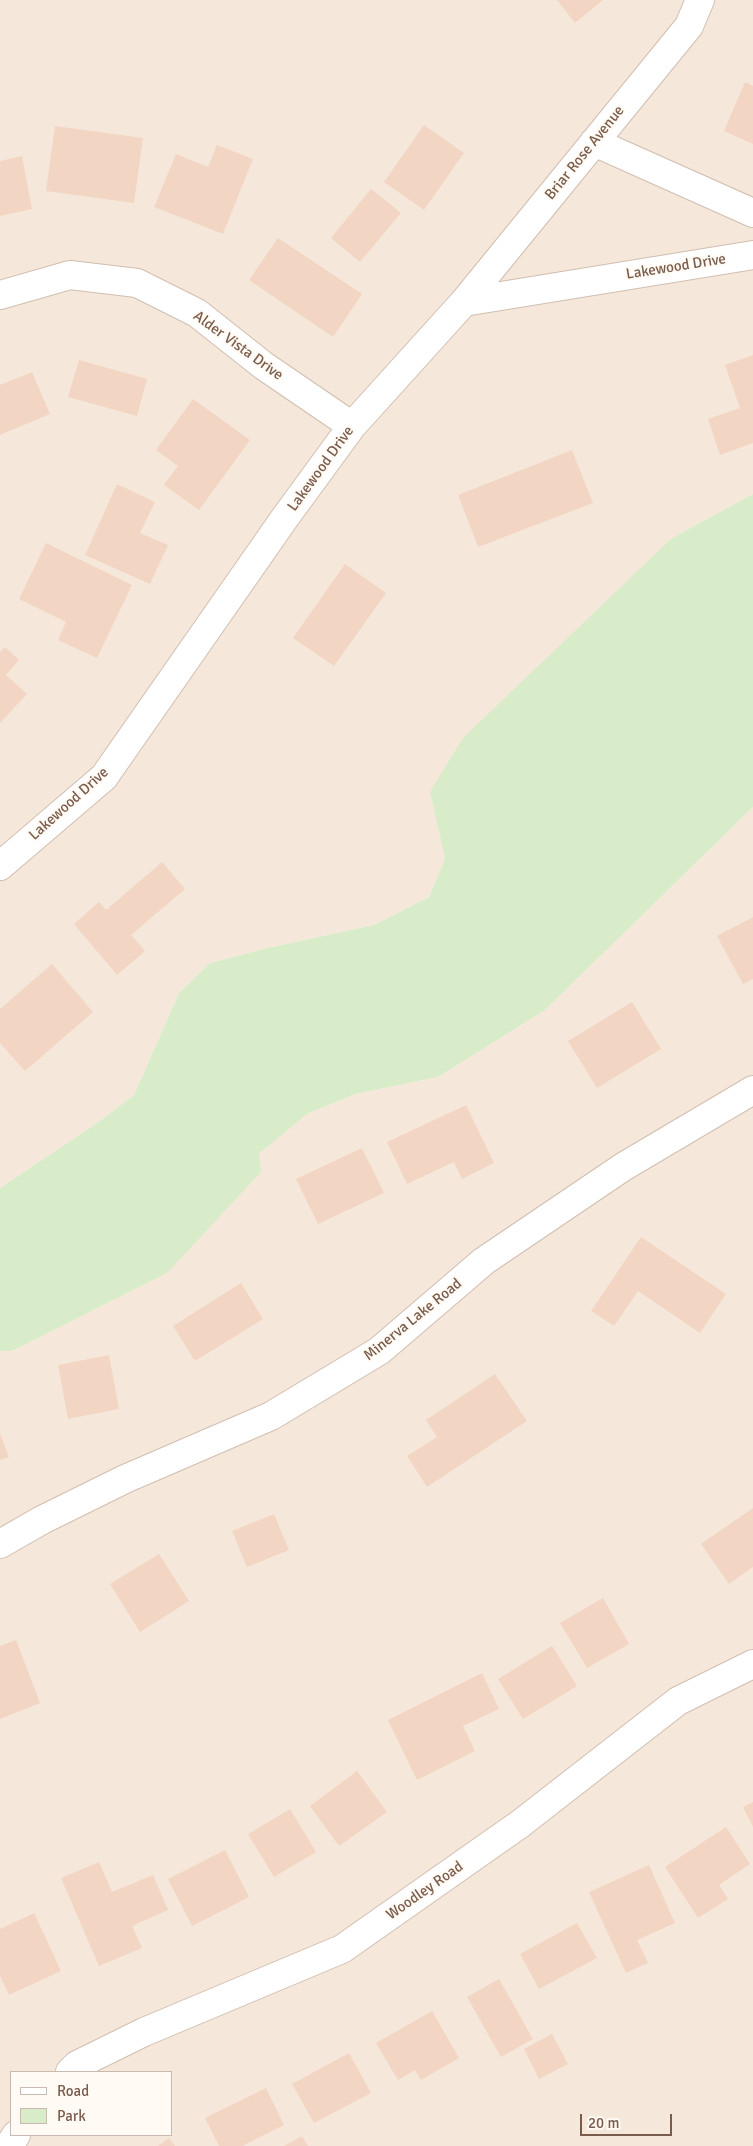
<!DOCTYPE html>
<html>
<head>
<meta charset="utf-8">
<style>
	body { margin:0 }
	#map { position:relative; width:753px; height:2146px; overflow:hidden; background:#fdf6ec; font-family:Signika,sans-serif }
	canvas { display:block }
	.legend { position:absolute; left:10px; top:2071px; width:162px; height:65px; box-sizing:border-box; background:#fffaf3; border:1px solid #cabbb1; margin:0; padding:6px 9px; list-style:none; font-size:15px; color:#7a5c4d }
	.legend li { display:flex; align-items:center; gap:10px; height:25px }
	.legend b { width:25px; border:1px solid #cabbb1 }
	.scale { position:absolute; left:580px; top:2114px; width:92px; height:22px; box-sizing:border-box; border:2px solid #7a5c4d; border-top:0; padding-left:6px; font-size:15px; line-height:18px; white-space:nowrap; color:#7a5c4d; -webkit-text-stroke:4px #fffaf3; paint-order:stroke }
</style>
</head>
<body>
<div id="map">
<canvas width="753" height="2146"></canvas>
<ul class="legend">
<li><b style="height:6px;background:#fff"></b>Road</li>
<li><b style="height:14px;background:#d8ecc9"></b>Park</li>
</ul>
<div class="scale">20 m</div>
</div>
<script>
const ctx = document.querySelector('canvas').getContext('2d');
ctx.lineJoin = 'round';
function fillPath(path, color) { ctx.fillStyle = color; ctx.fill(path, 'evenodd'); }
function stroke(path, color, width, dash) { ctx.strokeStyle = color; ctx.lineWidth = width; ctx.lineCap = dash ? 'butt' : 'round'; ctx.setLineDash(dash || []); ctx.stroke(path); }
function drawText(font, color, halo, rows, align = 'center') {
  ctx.font = font + ' Signika,sans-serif'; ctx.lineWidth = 4; ctx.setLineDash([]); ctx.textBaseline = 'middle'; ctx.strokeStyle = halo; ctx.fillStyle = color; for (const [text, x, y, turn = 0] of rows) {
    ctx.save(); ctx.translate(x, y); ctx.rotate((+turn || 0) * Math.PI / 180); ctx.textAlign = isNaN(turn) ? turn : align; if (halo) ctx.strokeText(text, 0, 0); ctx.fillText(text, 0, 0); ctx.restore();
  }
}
const residential = new Path2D(`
	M 0,0 L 753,0 L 753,494 L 672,538 L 430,792 L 445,859 L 429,897 L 374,925 L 272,947 L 210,963 L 179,993 L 134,1095 L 100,1121 L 0,1188 Z
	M 753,807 L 753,2146 L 0,2146 L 0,1351 L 12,1351 L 167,1273 L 259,1154 L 307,1114 L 355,1094 L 438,1077 L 545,1010 ZM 11,2072 L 171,2072 L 171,2135 L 11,2135 Z`);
const green = new Path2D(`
	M 753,494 L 753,807 L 545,1010 L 438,1077 L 355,1094 L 307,1114 L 259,1154 L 261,1172 L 167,1273 L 12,1351 L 0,1351 L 0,1188 L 100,1121 L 134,1095 L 179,993 L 210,963 L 272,947 L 374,925 L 429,897 L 445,859 L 430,792 L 463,738 L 672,538 Z`);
const building = new Path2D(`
	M 557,0 L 603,0 L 575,23 Z
	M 745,82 L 753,86 L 753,144 L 724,131 Z
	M 424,125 L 464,153 L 424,210 L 384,182 Z
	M 55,126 L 143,138 L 134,203 L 46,191 Z
	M 217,145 L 253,159 L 223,234 L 154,207 L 176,154 L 208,167 Z
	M 22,156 L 32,209 L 0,216 L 0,161 Z
	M 371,189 L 401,213 L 360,262 L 331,238 Z
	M 278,238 L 362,294 L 333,337 L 249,280 Z
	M 753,355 L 753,443 L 720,455 L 708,419 L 740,408 L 725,365 Z
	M 79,360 L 147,379 L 137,416 L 68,397 Z
	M 32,372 L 50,414 L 0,435 L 0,385 Z
	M 193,399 L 250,440 L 199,510 L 164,485 L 178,466 L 156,450 Z
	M 572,450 L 593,503 L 478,547 L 458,495 Z
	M 117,484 L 155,502 L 140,533 L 168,545 L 150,584 L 85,555 Z
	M 46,543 L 132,585 L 97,658 L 58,640 L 66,622 L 19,599 Z
	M 345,564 L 386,593 L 334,666 L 293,638 Z
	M 5,647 L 19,660 L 6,675 L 27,694 L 0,723 L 0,652 Z
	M 162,862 L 185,889 L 131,935 L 145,951 L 117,975 L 74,924 L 99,902 L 106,910 Z
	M 753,917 L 753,979 L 743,984 L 717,936 Z
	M 52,964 L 93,1012 L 25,1071 L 0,1043 L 0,1009 Z
	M 632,1002 L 661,1049 L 597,1088 L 568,1041 Z
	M 466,1105 L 494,1163 L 462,1179 L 454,1162 L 407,1184 L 387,1142 Z
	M 362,1148 L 384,1193 L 318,1224 L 296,1179 Z
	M 641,1237 L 726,1294 L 700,1333 L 638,1291 L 614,1326 L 591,1311 Z
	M 241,1283 L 263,1319 L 195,1361 L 173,1326 Z
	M 109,1355 L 119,1409 L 68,1419 L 58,1365 Z
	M 495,1374 L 527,1421 L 427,1487 L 407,1456 L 437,1437 L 426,1420 Z
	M 0,1433 L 9,1457 L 0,1460 Z
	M 753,1508 L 753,1567 L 729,1584 L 701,1544 Z
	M 274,1514 L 289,1550 L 247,1567 L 232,1531 Z
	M 159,1554 L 189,1601 L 140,1632 L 110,1584 Z
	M 603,1598 L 629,1644 L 587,1668 L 560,1623 Z
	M 16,1640 L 40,1703 L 0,1719 L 0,1646 Z
	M 552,1646 L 577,1686 L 523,1719 L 498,1679 Z
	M 482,1673 L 499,1709 L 463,1726 L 475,1751 L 417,1780 L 388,1720 Z
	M 357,1771 L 387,1812 L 339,1846 L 310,1806 Z
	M 753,1802 L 753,1827 L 743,1807 Z
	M 290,1809 L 316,1852 L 274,1877 L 248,1834 Z
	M 726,1827 L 750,1864 L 719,1885 L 728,1899 L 698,1918 L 665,1867 Z
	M 225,1850 L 249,1897 L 192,1926 L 168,1879 Z
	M 99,1862 L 112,1892 L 153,1875 L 168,1910 L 132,1926 L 142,1948 L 99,1966 L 61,1878 Z
	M 649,1865 L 675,1923 L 637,1940 L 648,1963 L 626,1973 L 589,1892 Z
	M 34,1913 L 61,1971 L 9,1995 L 0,1976 L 0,1929 Z
	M 577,1923 L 597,1958 L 539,1989 L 520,1954 Z
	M 499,1979 L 533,2039 L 501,2057 L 467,1997 Z
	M 432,2011 L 459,2058 L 421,2080 L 415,2070 L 398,2080 L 376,2043 Z
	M 552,2034 L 568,2064 L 539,2079 L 524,2049 Z
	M 349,2053 L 371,2093 L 314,2123 L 292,2084 Z
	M 266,2088 L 284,2125 L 242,2146 L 219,2146 L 205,2118 Z
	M 302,2136 L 308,2146 L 284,2146 Z
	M 169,2138 L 175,2146 L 158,2146 Z`);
const minor = new Path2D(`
	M 594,142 L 753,213
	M 0,295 L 70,275 L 137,283 L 197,313 L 264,366 L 352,426
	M 464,302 L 689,26 L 700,0
	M 0,866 L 104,777 L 284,519 L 352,426 L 464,302 L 753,255
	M 0,1544 L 42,1520 L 125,1479 L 271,1416 L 379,1351 L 484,1261 L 623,1167 L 753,1090
	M 70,2072 L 77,2065 L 144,2032 L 342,1949 L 520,1824 L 678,1701 L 753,1664
	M 9,2146 L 16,2135`);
const streetNames = [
	["Briar Rose Avenue",585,153,-51],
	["Lakewood Drive",676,267,-9],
	["Alder Vista Drive",238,346,36],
	["Lakewood Drive",321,469,-54],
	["Lakewood Drive",69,804,-42],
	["Minerva Lake Road",413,1320,-39],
	["Woodley Road",425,1891,-35]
];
fillPath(residential, '#f5e8da');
fillPath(green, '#d8ecc9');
fillPath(building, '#f3d5c3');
stroke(minor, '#d1beb0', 30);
stroke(minor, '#fff', 28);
drawText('15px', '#7a5c4d', '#fffaf3', streetNames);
</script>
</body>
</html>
